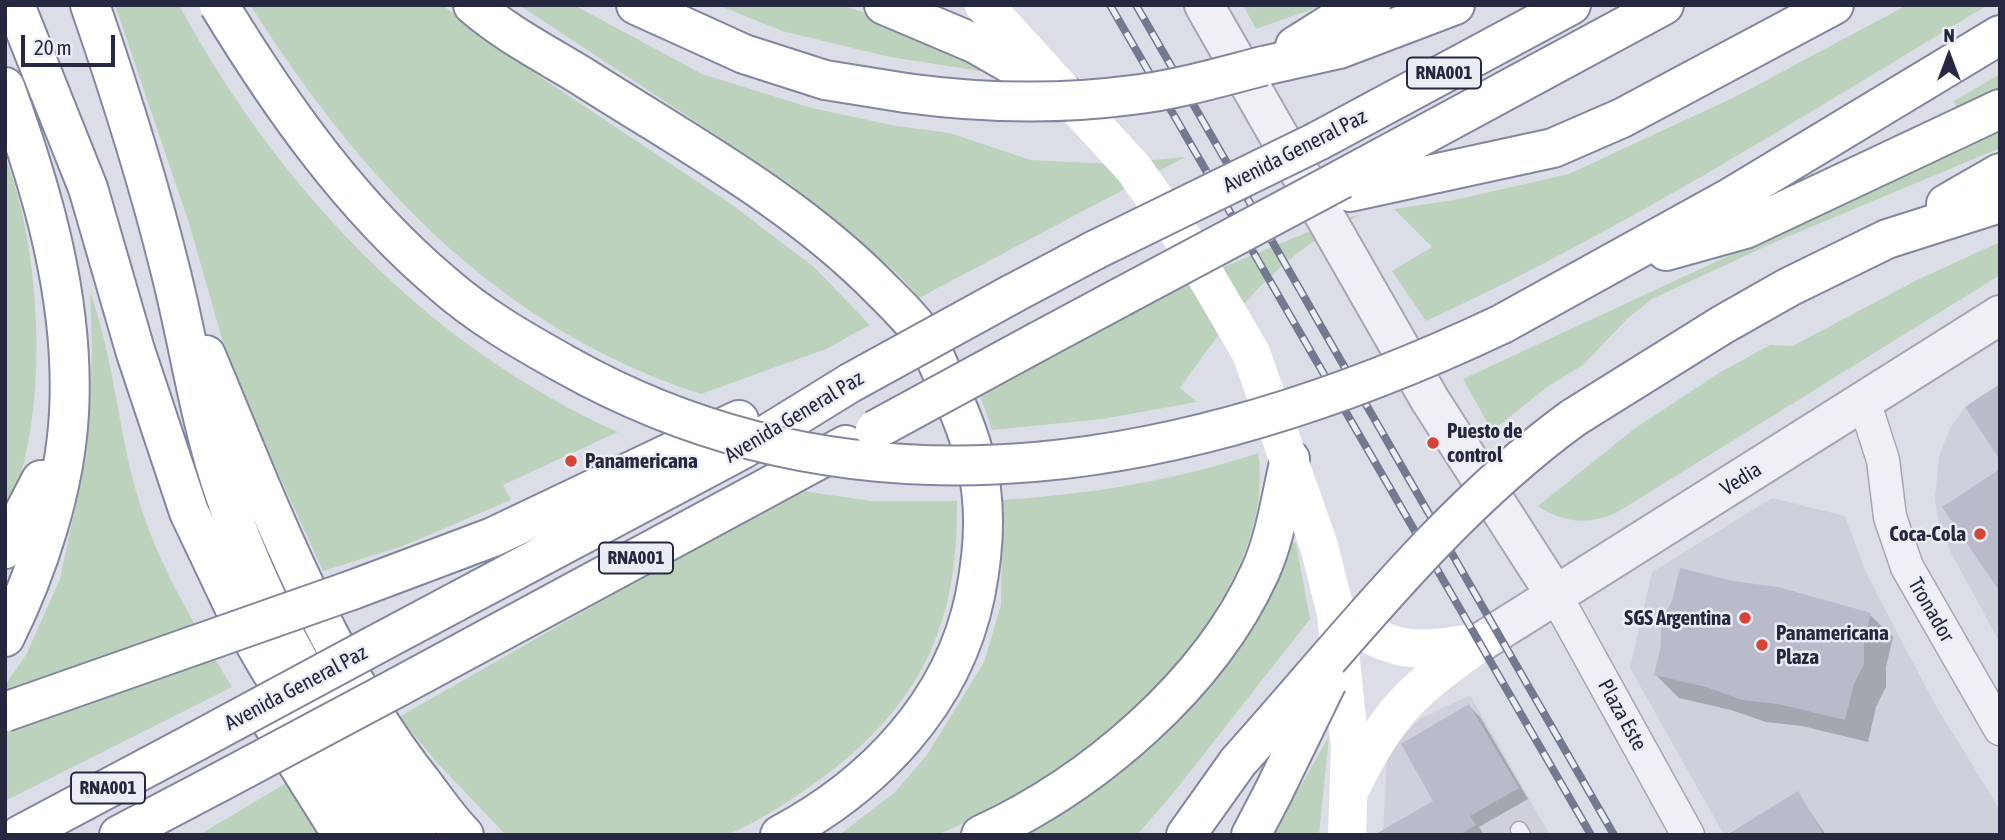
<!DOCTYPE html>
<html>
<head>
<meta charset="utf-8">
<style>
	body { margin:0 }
	#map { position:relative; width:2005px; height:840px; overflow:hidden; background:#dcdee7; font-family:"Asap Condensed",sans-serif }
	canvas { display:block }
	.frame { position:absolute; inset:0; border:7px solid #25283e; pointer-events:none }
	.north { position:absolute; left:1914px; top:21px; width:70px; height:70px; -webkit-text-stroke:5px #ebedf5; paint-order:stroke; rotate:0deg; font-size:19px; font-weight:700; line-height:28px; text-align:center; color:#25283e }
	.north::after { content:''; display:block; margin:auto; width:24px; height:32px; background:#25283e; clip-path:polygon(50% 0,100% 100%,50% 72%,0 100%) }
	.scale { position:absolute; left:21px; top:35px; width:94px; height:32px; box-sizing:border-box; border:4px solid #25283e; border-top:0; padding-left:9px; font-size:21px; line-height:24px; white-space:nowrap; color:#25283e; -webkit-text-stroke:5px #ebedf5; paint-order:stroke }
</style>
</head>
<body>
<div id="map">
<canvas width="2005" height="840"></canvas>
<div class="frame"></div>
<div class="north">N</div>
<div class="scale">20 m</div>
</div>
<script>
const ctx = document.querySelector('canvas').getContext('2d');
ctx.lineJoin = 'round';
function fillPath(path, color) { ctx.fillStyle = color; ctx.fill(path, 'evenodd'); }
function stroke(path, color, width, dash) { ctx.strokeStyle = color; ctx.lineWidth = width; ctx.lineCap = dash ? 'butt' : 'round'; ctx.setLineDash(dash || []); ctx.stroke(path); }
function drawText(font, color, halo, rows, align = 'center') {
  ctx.font = font + ' "Asap Condensed",sans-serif'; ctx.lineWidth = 5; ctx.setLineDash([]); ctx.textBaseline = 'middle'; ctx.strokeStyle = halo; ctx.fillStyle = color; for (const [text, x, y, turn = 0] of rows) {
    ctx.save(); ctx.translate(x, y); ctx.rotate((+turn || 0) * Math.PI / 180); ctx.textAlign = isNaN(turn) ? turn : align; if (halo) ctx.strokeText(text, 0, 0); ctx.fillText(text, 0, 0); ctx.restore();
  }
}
const built = new Path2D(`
	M 2000,384 L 2000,643 L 1949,549 L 1939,524 L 1935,499 L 1939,456 L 1950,428 L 1965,407 Z
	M 1772,498 L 1845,516 L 1865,570 L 1894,627 L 1936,706 L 2000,810 L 1999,835 L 1809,835 L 1820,828 L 1798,792 L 1724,835 L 1630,668 L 1652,572 Z
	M 1470,695 L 1550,835 L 1383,835 L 1387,754 L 1418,720 Z`);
const green = new Path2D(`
	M 115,5 L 179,5 C 277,187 428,347 618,432 L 503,485 L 511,500 L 403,546 L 323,571 L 248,407 L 222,339 L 189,223 Z
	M 250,5 L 442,5 L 545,80 L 731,204 L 814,267 L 870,325 L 826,349 L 701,394 C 497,328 362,180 250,5 Z
	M 519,5 L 574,5 L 702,74 L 812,108 L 896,126 L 950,133 L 1031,160 L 1112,164 L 1185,157 L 919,298 L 898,274 L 789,183 Z
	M 718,5 L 841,5 L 872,15 L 993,73 L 890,57 L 782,31 Z
	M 1243,5 L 1324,5 L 1256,29 Z
	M 1907,5 L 1988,5 C 1803,116 1622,231 1426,321 L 1392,271 L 1432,247 L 1394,209 L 1454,200 L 1569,174 L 1739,95 Z
	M 2000,74 L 2000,89 L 1957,110 L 1954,101 Z
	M 2000,130 L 2000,148 L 1775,242 L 1652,299 L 1628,318 L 1583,365 L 1547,387 L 1492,431 L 1463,379 Z
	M 5,156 C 43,254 51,422 5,518 Z
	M 1363,213 C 1274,257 1236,310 1180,388 L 1197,402 L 1102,419 L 992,430 L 980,395 L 1192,280 L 1313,230 Z
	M 2000,242 L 2000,275 L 1616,513 C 1588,525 1563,523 1538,506 L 1634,429 L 1719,373 L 1770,345 L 1793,346 L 1917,280 Z
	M 90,292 C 112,352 117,417 133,480 C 152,556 192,620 232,687 L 5,801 L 5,685 L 26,655 L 60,579 L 87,451 L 92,351 Z
	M 1258,453 C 1275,560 1172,684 1091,746 C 1061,769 1030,787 996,804 C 978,814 955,830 934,835 C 912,840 864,835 839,835 L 894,793 L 927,755 L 984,662 L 1001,605 L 1002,500 C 1090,494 1175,481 1258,453 Z
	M 796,490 L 871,501 L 957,501 C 959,632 915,714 808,788 C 788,802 747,829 724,835 C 707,839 683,835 666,835 C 612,835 559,835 506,835 L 440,766 L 399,717 Z
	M 1291,543 L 1296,543 L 1310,619 L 1175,791 L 1137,835 L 1023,835 L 1052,819 L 1112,778 L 1226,662 L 1254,626 Z
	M 1329,736 L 1319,835 L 1273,835 Z
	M 288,782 L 321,835 L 199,835 Z`);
const shadow = new Path2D(`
	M 1870,615 L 1893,637 L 1886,667 L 1886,687 L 1876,707 L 1868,742 L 1802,726 L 1766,722 L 1731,710 L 1679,698 L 1656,675 Z
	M 1469,706 L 1480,717 L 1528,799 L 1479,827 L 1484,835 L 1401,835 L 1435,801 Z
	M 1798,794 L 1826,835 L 1730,835 Z`);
const building = new Path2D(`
	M 2000,384 L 2000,460 L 1965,407 Z
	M 2000,469 L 2000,592 L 1942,507 Z
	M 1680,568 L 1733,581 L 1778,587 L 1871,613 L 1864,643 L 1864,664 L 1854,684 L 1845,720 L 1778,704 L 1742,700 L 1706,687 L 1654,675 L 1661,646 L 1661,621 L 1672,601 Z
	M 1469,704 L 1519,788 L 1470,816 L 1476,825 L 1459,835 L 1374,835 L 1433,801 L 1401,744 Z
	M 1798,791 L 1824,835 L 1726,835 Z`);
const service = new Path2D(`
	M 1519,830 L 1522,835`);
const minor = new Path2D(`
	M 1864,401 L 1883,460 L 1890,517 L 1907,567 L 2000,729
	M 1556,596 L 1688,835`);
const tertiary = new Path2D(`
	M 1204,5 L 1430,400 L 1556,596
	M 1481,642 L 2000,315`);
const secondary = new Path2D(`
	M 984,5 L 1134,169 L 1189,247 L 1251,353 L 1319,546 L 1336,614 L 1350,747 L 1347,835
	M 1336,614 C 1392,651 1407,654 1472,643
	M 1353,784 C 1388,711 1416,687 1481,642`);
const motorway = new Path2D(`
	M 15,5 L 88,188 L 135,350 L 189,512 L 236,611 L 269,668 L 376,835
	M 90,5 C 120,92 148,180 170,269 C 188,339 198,411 220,480 C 261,608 332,732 417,835
	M 473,5 C 505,33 544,53 580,75 C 683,141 795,201 881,289 C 897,305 915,322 927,341 C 936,356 941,373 949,389 C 984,462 991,516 975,596 C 953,703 874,785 780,835
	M 636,5 L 744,54 L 825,80 L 906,93
	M 884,5 L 976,44 L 1070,98
	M 1295,46 L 1330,24 L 1371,5
	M 1263,66 L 1339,49 L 1455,5
	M 5,87 C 43,192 75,301 69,413 C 65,489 38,570 5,637
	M 1318,141 L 1571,5
	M 1342,179 L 1664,5
	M 1350,192 L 1553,148 L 1622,118 L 1834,5
	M 1946,204 L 2000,173
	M 1666,251 L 1745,229 L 2000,109
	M 1012,294 L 1095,250
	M 1502,324 L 1728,199 L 2000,35
	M 1039,341 L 1121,297
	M 206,355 C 266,498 327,664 424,785 C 437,802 449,820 464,835
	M 1573,418 L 1722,325 L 1789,287 L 1887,239 L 2000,203
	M 5,549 L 41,480
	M 352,590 L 493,537 L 739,420
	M 375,645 L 743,449 L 850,383
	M 398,687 L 846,445
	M 270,720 L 342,835
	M 20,835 L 195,742
	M 119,835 L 218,783
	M 981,835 C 1092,784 1209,685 1260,572 C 1276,537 1281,496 1290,459
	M 1186,835 L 1238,762
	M 1251,835 L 1273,793`);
const rail = new Path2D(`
	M 1110,5 L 1591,835
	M 1136,5 L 1614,835`);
const motorwayBridge = new Path2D(`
	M 219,5 C 281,107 351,206 442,283 C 479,316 523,341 566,365 C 871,536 1202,466 1502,324
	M 906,93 C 980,103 1057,105 1132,95 C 1176,90 1220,77 1263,66
	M 1095,250 L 1318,141
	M 1121,297 L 1342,179
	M 850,383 L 1012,294
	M 875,430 L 1039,341
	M 5,712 L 352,590
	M 195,742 L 375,645
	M 1238,762 C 1345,643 1443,513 1573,418
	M 218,783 L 398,687
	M 1273,793 L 1327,682`);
const markers = [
	[1433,443,7,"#d64437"],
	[571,461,7,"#d64437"],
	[1980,534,7,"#d64437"],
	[1745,618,7,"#d64437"],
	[1762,645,7,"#d64437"]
];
const shields = [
	[1444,73,74],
	[636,558,74],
	[108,788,74]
];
const shieldNames = [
	["RNA001",1444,73],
	["RNA001",636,558],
	["RNA001",108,788]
];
const streetNames = [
	["Avenida General Paz",1295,151,-27],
	["Avenida General Paz",794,417,-31],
	["Vedia",1741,479,-32],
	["Tronador",1931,610,60],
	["Avenida General Paz",296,688,-28],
	["Plaza Este",1622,715,61]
];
const poiNames = [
	["Puesto de",1447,431],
	["control",1447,455],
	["Panamericana",585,461],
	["Coca-Cola",1966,534,"right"],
	["SGS Argentina",1731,618,"right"],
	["Panamericana",1776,633],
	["Plaza",1776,657]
];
fillPath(built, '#ced0dc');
fillPath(green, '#bdd2bc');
fillPath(shadow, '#0003');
fillPath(building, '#b9bbca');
stroke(service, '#a5a7b4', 19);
stroke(minor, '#a5a7b4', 35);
stroke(tertiary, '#a5a7b4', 42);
stroke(motorway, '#82879f', 42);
stroke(service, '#efeff5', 16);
stroke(minor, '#efeff5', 32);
stroke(tertiary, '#efeff5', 38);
stroke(secondary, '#fff', 38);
stroke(motorway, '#fff', 38);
stroke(rail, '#747992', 8);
stroke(rail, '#ebedf5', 5, [16]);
stroke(motorwayBridge, '#82879f', 42, []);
stroke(motorwayBridge, '#fff', 38);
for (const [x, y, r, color] of markers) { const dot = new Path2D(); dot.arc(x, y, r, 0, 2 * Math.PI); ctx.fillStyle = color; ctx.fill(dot); stroke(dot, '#ebedf5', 2.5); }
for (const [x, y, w] of shields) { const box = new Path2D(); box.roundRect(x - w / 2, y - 15.5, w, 31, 5); ctx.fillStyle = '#ebedf5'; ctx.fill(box); stroke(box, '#25283e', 2); }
drawText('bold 19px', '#25283e', null, shieldNames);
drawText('21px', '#25283e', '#ebedf5', streetNames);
drawText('bold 21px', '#25283e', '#ebedf5', poiNames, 'left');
</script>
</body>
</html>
